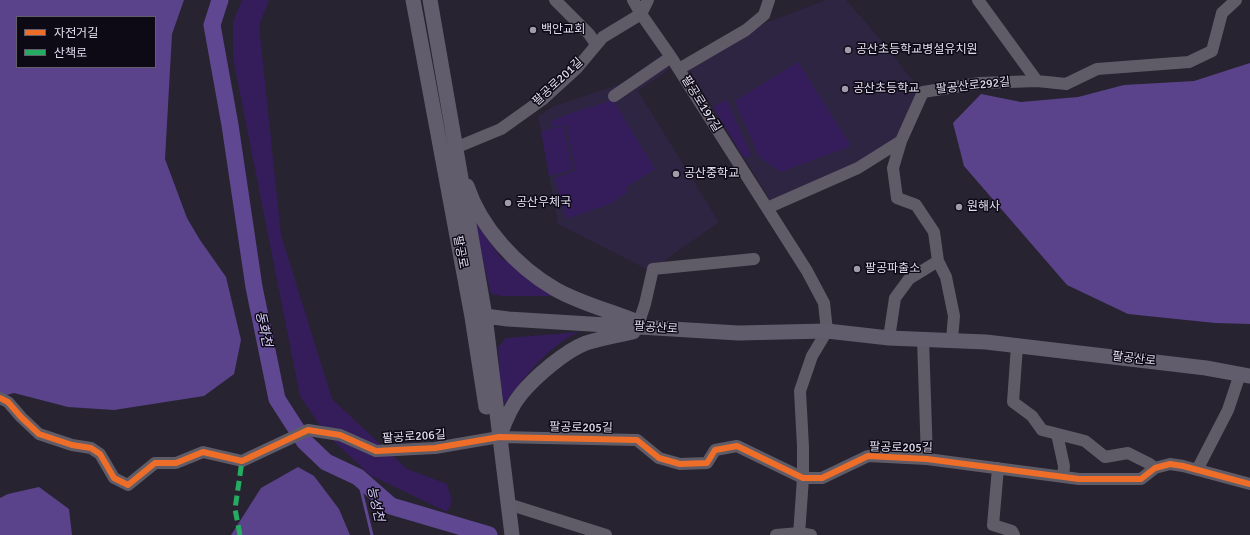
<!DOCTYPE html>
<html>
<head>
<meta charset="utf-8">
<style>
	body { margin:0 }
	#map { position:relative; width:1250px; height:535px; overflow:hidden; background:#272331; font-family:Signika,"Noto Sans KR",sans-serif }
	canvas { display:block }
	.legend { position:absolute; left:16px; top:16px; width:140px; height:52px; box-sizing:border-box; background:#0d0a15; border:1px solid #625e6c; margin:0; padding:5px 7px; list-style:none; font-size:12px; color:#e1ddef }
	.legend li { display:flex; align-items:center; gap:8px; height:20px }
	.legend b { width:20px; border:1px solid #625e6c }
</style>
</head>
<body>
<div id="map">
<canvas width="1250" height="535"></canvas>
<ul class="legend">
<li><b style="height:5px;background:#ee6e29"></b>자전거길</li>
<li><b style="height:5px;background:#26ab63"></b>산책로</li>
</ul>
</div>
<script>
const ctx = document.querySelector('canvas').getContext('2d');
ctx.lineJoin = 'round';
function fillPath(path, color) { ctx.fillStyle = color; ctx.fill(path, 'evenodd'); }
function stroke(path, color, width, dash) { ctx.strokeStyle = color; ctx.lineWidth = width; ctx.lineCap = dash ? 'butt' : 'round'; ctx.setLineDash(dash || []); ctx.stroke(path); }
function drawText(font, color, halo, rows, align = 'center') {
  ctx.font = font + ' Signika,"Noto Sans KR",sans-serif'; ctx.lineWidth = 3; ctx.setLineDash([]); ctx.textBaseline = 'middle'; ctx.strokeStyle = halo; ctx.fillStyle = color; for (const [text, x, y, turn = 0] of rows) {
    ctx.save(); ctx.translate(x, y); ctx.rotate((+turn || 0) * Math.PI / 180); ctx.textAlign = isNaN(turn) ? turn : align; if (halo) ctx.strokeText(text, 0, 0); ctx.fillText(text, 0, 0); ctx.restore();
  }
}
const built = new Path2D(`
	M 826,0 L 846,0 L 882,41 L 922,92 L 901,141 L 774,206 L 777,211 L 686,65 L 760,25 Z
	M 661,55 L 670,69 L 638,91 L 719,222 L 650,271 L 558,224 L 538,116 L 554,106 L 621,84 Z`);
const green = new Path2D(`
	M 242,0 L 269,0 L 259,26 L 281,235 L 332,399 L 407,469 L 447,484 L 452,502 L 447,512 L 370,475 L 325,433 L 300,396 L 233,58 L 233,22 Z
	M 798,62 L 851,146 L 781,172 L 759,157 L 735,101 Z
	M 613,100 L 655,169 L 626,187 L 627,192 L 610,204 L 566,219 L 555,178 L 575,171 L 567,125 L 551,127 L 551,121 L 571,113 Z
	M 727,100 L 751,155 L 744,158 L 713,107 Z
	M 564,126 L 572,170 L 549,176 L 541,131 Z
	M 473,219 L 501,258 L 542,280 L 554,296 L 501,296 L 491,294 Z
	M 579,332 C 545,348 525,377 502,407 L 498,347 L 506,338 Z`);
const forest = new Path2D(`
	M 0,0 L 184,0 L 172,34 L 165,159 L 187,218 L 200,240 L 226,277 L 241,340 L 234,374 L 204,396 L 114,410 L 68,407 L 14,393 L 0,397 ZM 17,17 L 155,17 L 155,67 L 17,67 Z
	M 1250,63 L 1250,324 L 1215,323 L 1128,314 L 1067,285 L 964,166 L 953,123 L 981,94 L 1021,102 L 1078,97 L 1124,85 L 1194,81 Z
	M 298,467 L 314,476 L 339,509 L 350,535 L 231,535 L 261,488 Z
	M 39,487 L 69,509 L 72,535 L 0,535 L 0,498 L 8,494 Z`);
const stream = new Path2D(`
	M 358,477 L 372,535`);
const river = new Path2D(`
	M 220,0 L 212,25 L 230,125 L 254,287 L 277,399 L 304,441 L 326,462 L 358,477 L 391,506 L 489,535`);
const minor = new Path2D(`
	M 555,0 L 589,34 L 596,44
	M 633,0 L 641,14 L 671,57 L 807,271 L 824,303 L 827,331 L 812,356 L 800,391 L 803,447 L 803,478 L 799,535
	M 978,0 L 1037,81
	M 679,69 L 746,30 L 764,15 L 769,0
	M 614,96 L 671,57
	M 455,148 L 501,129 L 543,99 L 577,68 L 603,37 L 641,14 L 648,0
	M 767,208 L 858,168 L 901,141
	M 639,322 L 645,304 L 653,269 L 754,259
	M 889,338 L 895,298 L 909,279 L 938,261
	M 923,339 L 927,459
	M 952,340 L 954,316 L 946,277 L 938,261 L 934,232 L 916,205 L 897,198 L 893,168 L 901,141 L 923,92 L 980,83 L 1037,81 L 1066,84 L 1097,69 L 1189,62 L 1212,51 L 1222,13 L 1236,0
	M 1017,346 L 1013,402 L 1032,416 L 1042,430 L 1085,441 L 1105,457 L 1128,453 L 1148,463 L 1155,468
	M 0,398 L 8,402 L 21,417 L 39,434 L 72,445 L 91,448 L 100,454 L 114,478 L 128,485 L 155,463 L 176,463 L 203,452 L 242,461 L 308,430 L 340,435 L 376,451 L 435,448 L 499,437 L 637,440 L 659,458 L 680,464 L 707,463 L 715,450 L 737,446 L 803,478 L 822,478 L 868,456 L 927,459 L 1079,479 L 1141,479 L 1155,468 L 1170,464 L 1183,466 L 1250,484
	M 1057,434 L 1064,466 L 1063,477
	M 998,468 L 993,525 L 1012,531 L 1014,535
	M 1197,470 L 1228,410 L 1240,374
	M 508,504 L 606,535
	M 776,535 L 799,533 L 811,535`);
const major = new Path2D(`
	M 413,0 L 472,317 L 486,407
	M 430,0 L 485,316 L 512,535
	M 467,186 C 481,228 517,267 555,289 C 581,304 612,311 640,323
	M 472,317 L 485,316 L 508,319 L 738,333 L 827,331 L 889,338 L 986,342 L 1206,368 L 1250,376
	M 500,435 C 505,421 511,406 521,394 C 535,377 565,351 586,343 C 601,338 618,335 633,332`);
const quiet = new Path2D(`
	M 240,535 L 235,509 L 242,461`);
const cycleway = new Path2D(`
	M 0,398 L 8,402 L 21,417 L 39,434 L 72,445 L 91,448 L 100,454 L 114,478 L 128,485 L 155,463 L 176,463 L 203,452 L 242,461 L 308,430 L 340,435 L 376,451 L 435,448 L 499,437 L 637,440 L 659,458 L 680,464 L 707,463 L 715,450 L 737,446 L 803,478 L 822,478 L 868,456 L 927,459 L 1079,479 L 1141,479 L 1155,468 L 1170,464 L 1183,466 L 1250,484`);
const markers = [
	[533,30,4,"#a09cac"],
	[848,50,4,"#a09cac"],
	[845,89,4,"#a09cac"],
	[676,174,4,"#a09cac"],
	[508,203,4,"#a09cac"],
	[959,207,4,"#a09cac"],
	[857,269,4,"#a09cac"]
];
const poiNames = [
	["백안교회",541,30],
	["공산초등학교병설유치원",856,50],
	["공산초등학교",853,89],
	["공산중학교",684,174],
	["공산우체국",516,203],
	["원해사",967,207],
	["팔공파출소",865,269]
];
const streetNames = [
	["팔공로201길",558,82,-43],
	["팔공산로292길",973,86,-6],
	["팔공로197길",701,104,58],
	["팔공로",460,252,79],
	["팔공산로",656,328,4],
	["팔공산로",1134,359,7],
	["팔공로205길",581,428,1],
	["팔공로206길",414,437,-4],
	["팔공로205길",901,448,1]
];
const waterNames = [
	["동화천",263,329,78],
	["능성천",375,504,77]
];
fillPath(built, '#2d2542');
fillPath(green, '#351d5b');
fillPath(forest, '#5a438a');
stroke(stream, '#5f4791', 3);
stroke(river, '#5f4791', 17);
stroke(minor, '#5f5c68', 12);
stroke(major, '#615d6c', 15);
stroke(quiet, '#26ab63', 5, [10, 5]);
stroke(cycleway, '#ee6e29', 6);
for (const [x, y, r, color] of markers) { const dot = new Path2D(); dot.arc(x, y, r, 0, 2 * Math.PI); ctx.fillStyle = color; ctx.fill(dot); stroke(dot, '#0d0a15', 1.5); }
drawText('12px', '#e1ddef', '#0d0a15', poiNames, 'left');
drawText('12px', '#e1ddef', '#0d0a15', streetNames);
drawText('italic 13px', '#dacffc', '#0d0a15', waterNames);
</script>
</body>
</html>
